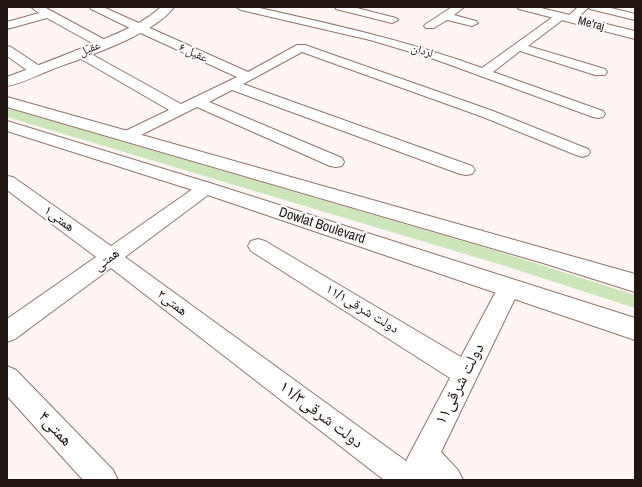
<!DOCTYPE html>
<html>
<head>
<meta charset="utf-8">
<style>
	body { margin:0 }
	#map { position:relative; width:642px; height:487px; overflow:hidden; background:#fdf6f4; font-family:"Archivo Narrow",sans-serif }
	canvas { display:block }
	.frame { position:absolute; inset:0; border:8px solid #211511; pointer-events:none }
</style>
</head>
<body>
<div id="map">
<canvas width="642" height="487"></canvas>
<div class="frame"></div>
</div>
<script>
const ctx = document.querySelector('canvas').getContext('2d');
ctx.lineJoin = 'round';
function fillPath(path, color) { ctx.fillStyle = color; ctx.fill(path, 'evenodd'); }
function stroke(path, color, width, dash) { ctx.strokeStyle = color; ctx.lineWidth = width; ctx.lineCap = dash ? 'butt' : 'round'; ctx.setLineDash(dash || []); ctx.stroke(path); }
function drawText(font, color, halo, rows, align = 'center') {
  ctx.font = font + ' "Archivo Narrow","Noto Naskh Arabic",sans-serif'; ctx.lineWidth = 4; ctx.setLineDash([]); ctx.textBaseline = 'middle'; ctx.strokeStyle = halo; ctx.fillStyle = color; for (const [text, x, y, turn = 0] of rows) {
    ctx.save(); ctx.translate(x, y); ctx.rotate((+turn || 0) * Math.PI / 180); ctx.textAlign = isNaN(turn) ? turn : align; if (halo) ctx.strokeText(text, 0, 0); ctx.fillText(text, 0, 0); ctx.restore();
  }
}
const green = new Path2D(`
	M 7,108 L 500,252 L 635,295 L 635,308 L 505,266 L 7,117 Z`);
const street = new Path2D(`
	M 31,7 L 44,7 L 107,41 L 109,44 L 107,47 L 99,47 L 47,18 L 7,29 L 7,22 L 39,13 Z
	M 90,7 L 103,7 L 248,72 L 297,45 L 305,45 L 493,111 L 588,149 L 590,152 L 588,155 L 582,157 L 576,155 L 483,117 L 302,52 L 243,84 L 472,166 L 475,170 L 472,174 L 466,175 L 460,174 L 232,90 L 209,102 L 342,158 L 344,162 L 342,166 L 336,167 L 330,166 L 197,107 L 133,139 L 127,141 L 121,139 L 119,136 L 121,133 L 169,110 L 76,56 L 74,53 L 76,50 L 84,50 L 181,104 L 237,77 L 134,30 L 91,9 Z
	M 236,7 L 255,7 C 332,24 408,41 482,68 L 557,14 L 565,14 L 566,16 L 565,18 L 528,46 L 605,69 L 607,72 L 605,75 L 595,75 L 520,51 L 493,72 L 603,111 L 605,114 L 603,117 L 598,118 L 593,117 L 434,59 L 370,40 L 241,10 Z
	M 335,7 L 353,7 L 396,18 L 398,20 L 392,23 L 336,9 Z
	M 452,7 L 464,7 L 454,15 L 476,21 L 478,23 L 472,26 L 447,20 L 434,28 L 426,28 L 424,26 L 426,24 Z
	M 578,7 L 607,7 L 635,14 L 635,20 L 590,9 L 589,7 L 574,21 L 566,21 L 565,19 Z
	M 7,46 L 11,47 L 41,67 L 43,70 L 41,73 L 31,73 L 7,56 Z
	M 7,176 L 13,177 L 111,246 L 200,184 L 206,182 L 212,184 L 215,188 L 212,192 L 125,257 L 406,461 L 450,378 L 251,251 L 248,246 L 251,241 L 258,239 L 265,241 L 461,357 L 501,282 L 509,279 L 517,282 L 520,288 L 441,452 L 458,470 L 463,480 L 384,480 L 111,268 L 15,339 L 7,342 L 7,319 L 96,257 L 7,190 Z
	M 7,366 L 16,370 L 113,470 L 118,480 L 83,480 L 7,396 Z`);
const secondary = new Path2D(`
	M 161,7 L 174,7 C 154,35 85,57 53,69 C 38,75 23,83 7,86 L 7,77 C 39,65 71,53 102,40 C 123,31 145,22 161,7 Z
	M 517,7 L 537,7 L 635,31 L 635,39 L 519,9 Z
	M 7,97 L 635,274 L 635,292 L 543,263 L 7,107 Z
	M 7,121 L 213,184 L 635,318 L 635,340 L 199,192 L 7,131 Z`);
const farStreetnames = [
	["Me'raj",591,24,14],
	["عقیل",90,49,-22],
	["لردان",422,51,16],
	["عقیل ۶",193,53,24]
];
const streetNames = [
	["۱همتی",59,219,36],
	["Dowlat Boulevard",322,226,18],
	["همتی",107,260,-36],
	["۲همتی",172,303,37],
	["۱۱/۱دولت شرقی",362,309,31]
];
const nearStreetnames = [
	["۱۱دولت شرقی",460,384,-63],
	["۱۱/۳دولت شرقی",321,415,37],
	["۴همتی",55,429,47]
];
fillPath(green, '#cde5bb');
stroke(street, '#927469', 2);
stroke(secondary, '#927469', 2);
fillPath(street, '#fff');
fillPath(secondary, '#fff');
drawText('12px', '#211511', '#fff', farStreetnames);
drawText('14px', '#211511', '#fff', streetNames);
drawText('17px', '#211511', '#fff', nearStreetnames);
</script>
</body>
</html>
